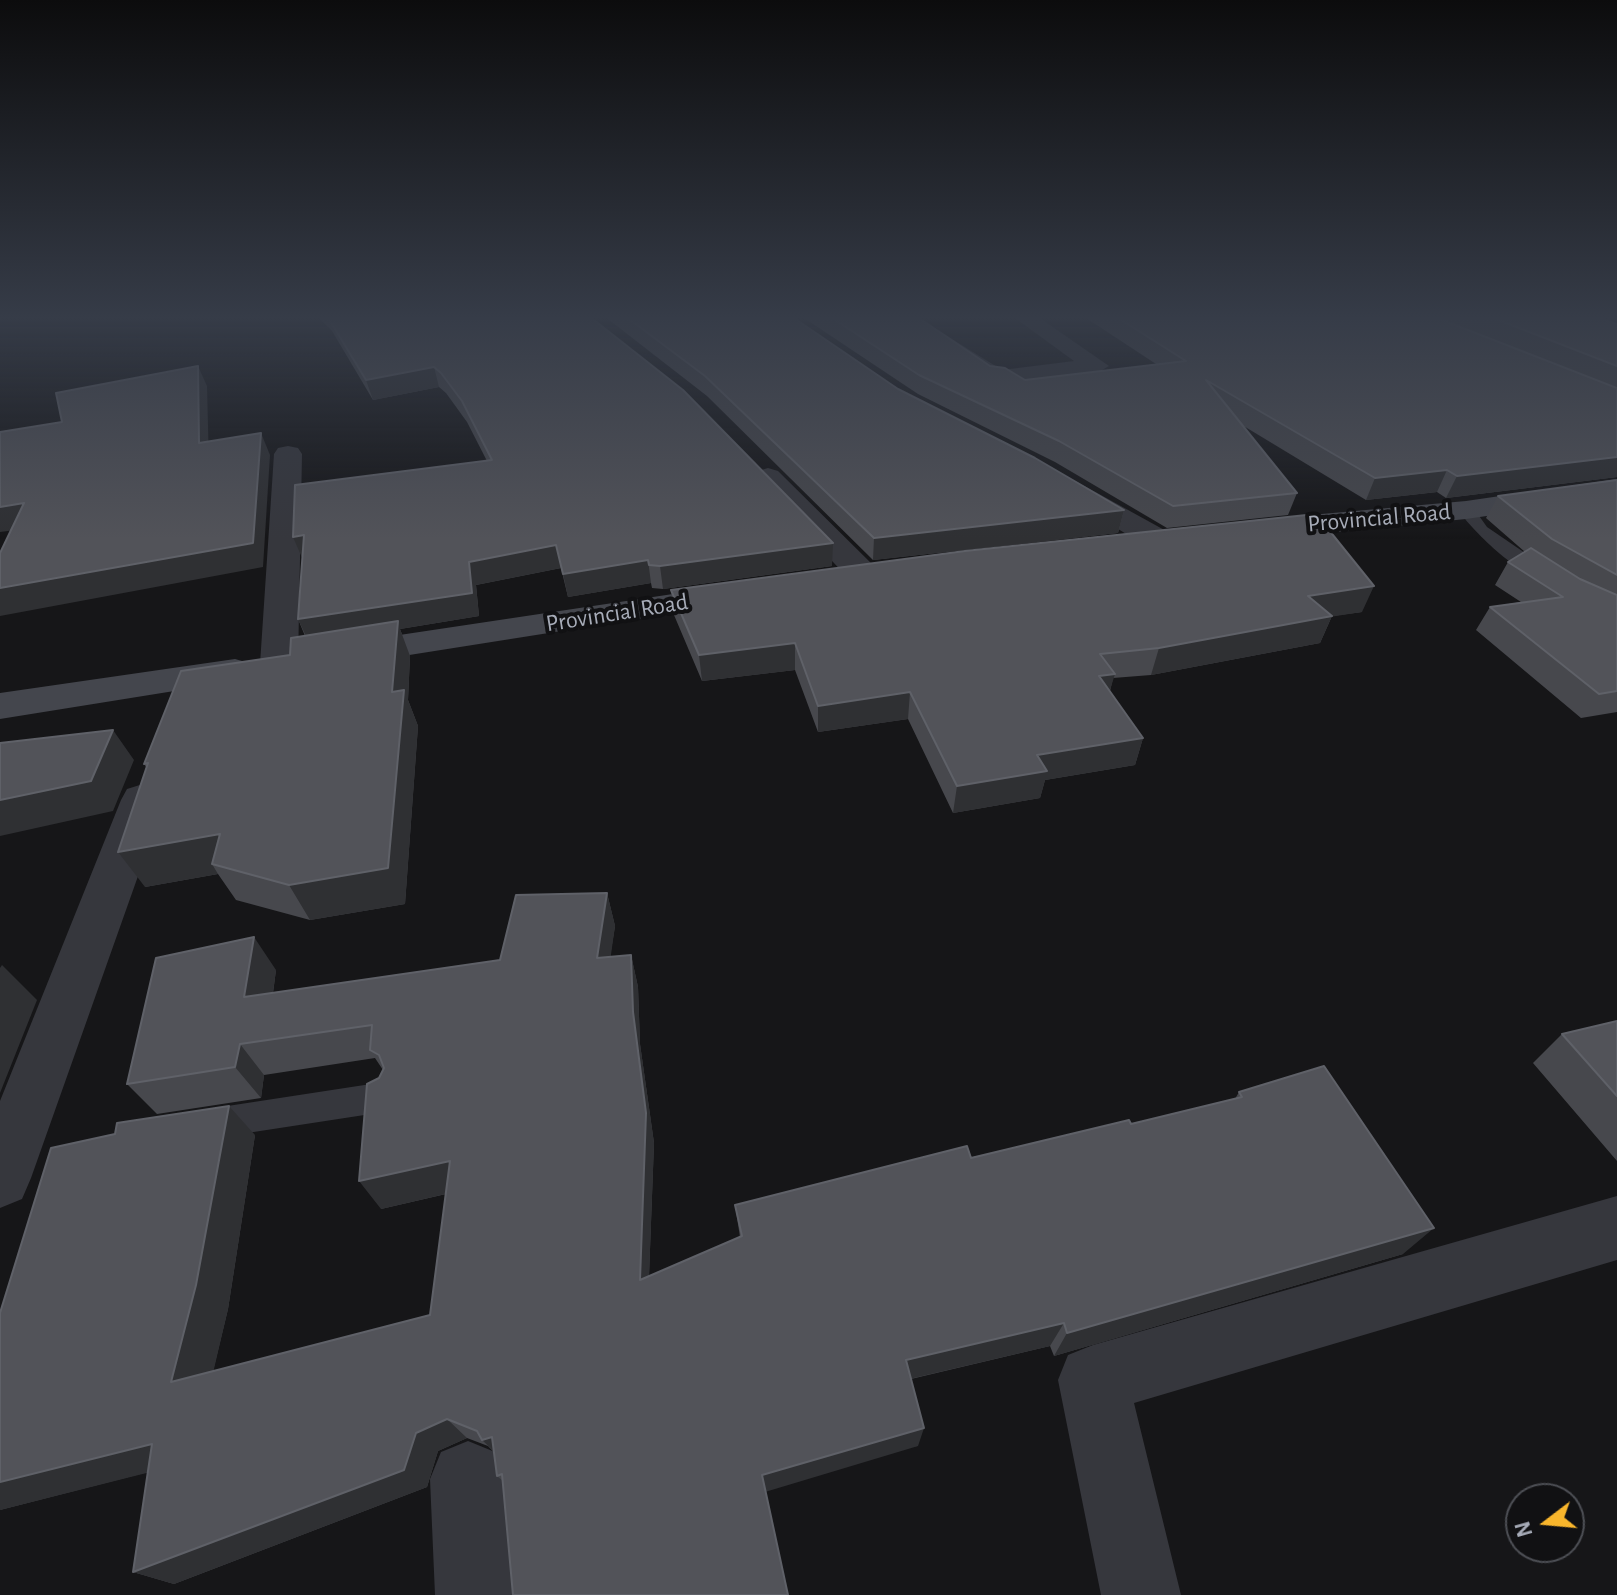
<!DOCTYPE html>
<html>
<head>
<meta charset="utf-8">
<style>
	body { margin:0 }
	#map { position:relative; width:1617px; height:1595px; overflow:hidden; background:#161618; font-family:"Alegreya Sans",sans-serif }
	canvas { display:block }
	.north { position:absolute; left:1505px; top:1483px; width:80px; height:80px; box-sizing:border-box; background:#111113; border:2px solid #4d4f55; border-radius:50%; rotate:254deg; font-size:22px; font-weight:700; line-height:32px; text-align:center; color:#a7acb8 }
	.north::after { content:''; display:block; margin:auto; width:28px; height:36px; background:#f9b62c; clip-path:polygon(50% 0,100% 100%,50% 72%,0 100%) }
</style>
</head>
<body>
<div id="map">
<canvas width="1617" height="1595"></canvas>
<div class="north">N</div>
</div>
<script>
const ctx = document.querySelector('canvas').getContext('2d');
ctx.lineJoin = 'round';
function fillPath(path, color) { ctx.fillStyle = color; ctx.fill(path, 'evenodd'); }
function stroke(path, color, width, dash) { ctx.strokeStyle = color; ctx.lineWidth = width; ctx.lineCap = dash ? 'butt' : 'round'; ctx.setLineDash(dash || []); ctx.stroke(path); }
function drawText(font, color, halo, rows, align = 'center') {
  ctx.font = font + ' "Alegreya Sans",sans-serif'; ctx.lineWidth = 8; ctx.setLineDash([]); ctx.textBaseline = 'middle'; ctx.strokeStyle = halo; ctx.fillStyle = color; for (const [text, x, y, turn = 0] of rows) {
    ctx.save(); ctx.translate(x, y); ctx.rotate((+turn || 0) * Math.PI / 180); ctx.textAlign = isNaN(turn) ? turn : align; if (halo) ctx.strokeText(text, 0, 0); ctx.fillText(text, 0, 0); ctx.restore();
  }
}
const lane = new Path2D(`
	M 1466,505 L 1472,506 L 1487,527 L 1550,570 L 1550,578 C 1525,584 1471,529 1458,510 Z
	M 384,1082 L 395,1087 L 400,1097 L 395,1107 L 384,1112 L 208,1139 L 197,1135 L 192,1124 L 197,1113 L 208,1109 Z`);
const street = new Path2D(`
	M 889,316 L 915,316 L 1002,370 L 1074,361 L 1012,316 L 1037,316 L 1109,366 L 1097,373 L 998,385 L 989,383 Z
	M 288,446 L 298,448 L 302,454 L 298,664 L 292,672 L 279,676 L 266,672 L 260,664 L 274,454 L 278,448 Z
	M 768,468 L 778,471 L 876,568 L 881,575 L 876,582 L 864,585 L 852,582 L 758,483 L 753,477 L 758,471 Z
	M 1070,478 L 1168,532 L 1173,539 L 1168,546 L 1157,549 L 1146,546 L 1059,493 L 1055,487 L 1059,481 Z
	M 143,784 L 159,789 L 165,800 L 31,1178 L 22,1199 L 0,1208 L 0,1101 L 121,800 L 127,789 Z
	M 1617,1196 L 1617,1260 L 1134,1403 L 1181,1595 L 1101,1595 L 1058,1380 L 1068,1355 L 1093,1345 Z
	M 468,1441 L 495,1452 L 506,1479 L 515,1595 L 435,1595 L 430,1479 L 441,1452 Z`);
const secondary = new Path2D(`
	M 1617,479 L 1617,497 L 1466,519 L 1266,539 L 1255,536 L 1250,529 L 1255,522 L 1266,519 L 1466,501 Z
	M 733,585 L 745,588 L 750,595 L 745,602 L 346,665 L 333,662 L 327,654 L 333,646 L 346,643 Z
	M 235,659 L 249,663 L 254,671 L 249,679 L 0,719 L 0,693 Z`);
const wall = new Path2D(`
	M 317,316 L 589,316 L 832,566 L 663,589 L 652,588 L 651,583 L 568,597 L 561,568 L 476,585 L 479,616 L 400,629 L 410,656 L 408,700 L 418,726 L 405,904 L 310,920 L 236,900 L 218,874 L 145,887 L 146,767 L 144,764 L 290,655 L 305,636 L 298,619 L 487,461 L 467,422 L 446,393 L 439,387 L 373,400 L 332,331 Z
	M 604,316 L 791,316 L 898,389 L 1124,510 L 1118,533 L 873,560 L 707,396 Z
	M 801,316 L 916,316 L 990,366 L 1025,380 L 1156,364 L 1083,316 L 1432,316 L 1491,339 L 1434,316 L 1595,316 L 1617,324 L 1617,477 L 1446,498 L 1437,492 L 1366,500 L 1242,425 L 1297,493 L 1288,515 L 1167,528 L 1055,462 L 918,394 Z
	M 1617,480 L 1617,712 L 1581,718 L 1476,630 L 1490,607 L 1521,602 L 1495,585 L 1508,562 L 1525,552 L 1486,518 L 1498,496 Z
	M 671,590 L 1362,612 L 1332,616 L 1320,643 L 1151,675 L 1113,678 L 1110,691 L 1143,738 L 1135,765 L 1045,780 L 1040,798 L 953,813 L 908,719 L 818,732 L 795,670 L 702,681 L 674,615 Z
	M 607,893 L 615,926 L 610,957 L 631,955 L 638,987 L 640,1044 L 654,1143 L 649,1276 L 740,1237 L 735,1205 L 971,1158 L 1131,1124 L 1235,1099 L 1239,1092 L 1403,1254 L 1054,1356 L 1050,1346 L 911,1379 L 918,1446 L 503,1481 L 497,1476 L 494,1452 L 488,1446 L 467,1438 L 438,1451 L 427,1487 L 174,1584 L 133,1572 L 148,1472 L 0,1510 L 255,1135 L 228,1309 L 213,1371 L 430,1315 L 446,1194 L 381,1209 L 379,1078 L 383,1070 L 375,1058 L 264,1075 L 261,1098 L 157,1114 L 127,1084 L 276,970 L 273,993 L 500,960 Z
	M 1617,1021 L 1617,1161 L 1533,1063 L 1562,1034 Z`);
const shadedWall = new Path2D(`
	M 198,366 L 207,386 L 209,465 L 199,443 Z
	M 434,367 L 439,387 L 373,400 L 366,380 Z
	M 261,433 L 270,455 L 263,567 L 0,616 L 0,588 Z
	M 1617,457 L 1617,477 L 1446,498 L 1457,476 Z
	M 1447,470 L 1437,492 L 1366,500 L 1375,478 Z
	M 24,503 L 39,527 L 0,532 L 0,507 Z
	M 1124,510 L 1118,533 L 873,560 L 874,538 Z
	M 304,535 L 303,560 L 293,537 Z
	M 833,543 L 832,566 L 663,589 L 660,566 Z
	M 556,545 L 561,568 L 476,585 L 479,616 L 400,629 L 410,656 L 408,700 L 418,726 L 405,904 L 310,920 L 289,885 L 309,643 L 298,619 L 469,562 Z
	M 648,560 L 651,583 L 568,597 L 563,574 Z
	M 1374,586 L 1362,612 L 1297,622 L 1308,596 Z
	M 1332,616 L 1320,643 L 1151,675 L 1159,648 Z
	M 795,643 L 795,670 L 702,681 L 699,655 Z
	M 1115,674 L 1107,700 L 1099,676 Z
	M 910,692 L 908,719 L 818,732 L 818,706 Z
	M 113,730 L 134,760 L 113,811 L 0,836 L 0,800 Z
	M 1143,738 L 1135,765 L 1045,780 L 1040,798 L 953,813 L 957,786 L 1037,755 Z
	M 220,834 L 212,864 L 218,874 L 145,887 L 118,852 Z
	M 607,893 L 615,926 L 606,990 L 597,958 Z
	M 254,937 L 276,970 L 268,1029 L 244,997 Z
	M 631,955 L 638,987 L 640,1044 L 654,1143 L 648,1304 L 640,1280 Z
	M 2,965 L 37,1000 L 0,1093 L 0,968 Z
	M 240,1044 L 264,1075 L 261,1098 L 235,1067 Z
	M 229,1106 L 255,1135 L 228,1309 L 206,1403 L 171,1382 Z
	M 450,1161 L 467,1189 L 381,1209 L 359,1181 Z
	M 1434,1228 L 1403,1254 L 1054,1356 L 1067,1333 Z
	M 1064,1323 L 1050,1346 L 901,1381 L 906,1360 Z
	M 447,1419 L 467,1438 L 438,1451 L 427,1487 L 174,1584 L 133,1572 L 416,1433 Z
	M 924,1428 L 918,1446 L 765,1492 L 762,1475 Z
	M 492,1437 L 501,1458 L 482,1440 Z
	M 152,1444 L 190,1462 L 0,1510 L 0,1482 Z`);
const building = new Path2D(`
	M 327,316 L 589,316 L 683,390 L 833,543 L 660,566 L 649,565 L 648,560 L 563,574 L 556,545 L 469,562 L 472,593 L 298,619 L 304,535 L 293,537 L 295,485 L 492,460 L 462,401 L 441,373 L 434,367 L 366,380 Z
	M 625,316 L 791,316 L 898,389 L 1035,458 L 1124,510 L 874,538 L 705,376 Z
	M 829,316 L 916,316 L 990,366 L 1005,368 L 1025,380 L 1186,361 L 1115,316 L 1432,316 L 1617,388 L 1617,457 L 1457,476 L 1447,470 L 1375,478 L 1206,380 L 1297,493 L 1173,506 L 1059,441 L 919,375 Z
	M 1488,316 L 1595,316 L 1617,324 L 1617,366 Z
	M 198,366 L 199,443 L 261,433 L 253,543 L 0,588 L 0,553 L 24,503 L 0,507 L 0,432 L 62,422 L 56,393 Z
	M 1617,480 L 1617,575 L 1552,539 L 1498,496 Z
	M 1316,514 L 1374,586 L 1308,596 L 1332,616 L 1159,648 L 1100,654 L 1115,674 L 1099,676 L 1143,738 L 1037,755 L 1047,771 L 957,786 L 910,692 L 818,706 L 795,643 L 699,655 L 671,590 L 965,551 Z
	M 1531,548 L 1580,579 L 1617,595 L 1617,691 L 1599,694 L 1490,607 L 1563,597 L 1508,562 Z
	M 398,621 L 392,692 L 404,690 L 388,868 L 289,885 L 212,864 L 220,834 L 118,852 L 148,763 L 144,764 L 181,671 L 290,655 L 291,638 Z
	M 113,730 L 91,781 L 0,800 L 0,743 Z
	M 607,893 L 597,958 L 631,955 L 633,1012 L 646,1113 L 640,1280 L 742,1236 L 735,1205 L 967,1146 L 971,1158 L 1129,1120 L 1131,1124 L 1242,1097 L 1239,1092 L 1324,1066 L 1434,1228 L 1067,1333 L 1064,1323 L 906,1360 L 924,1428 L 762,1475 L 788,1595 L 513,1595 L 502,1474 L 497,1476 L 492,1437 L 482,1440 L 477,1431 L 447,1419 L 416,1433 L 404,1470 L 133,1572 L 152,1444 L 0,1482 L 0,1313 L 51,1148 L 115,1134 L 117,1123 L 229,1106 L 196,1285 L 171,1382 L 430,1315 L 450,1161 L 359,1181 L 367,1084 L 379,1078 L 384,1068 L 379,1055 L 370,1050 L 372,1025 L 240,1044 L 235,1067 L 127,1084 L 156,958 L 254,937 L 244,997 L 500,960 L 516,895 Z
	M 1617,1021 L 1617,1096 L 1562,1034 Z`);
const farStreetnames = [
	["Provincial Road",1379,518,-5],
	["Provincial Road",617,613,-9]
];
fillPath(lane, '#36373d');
fillPath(street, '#36373d');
fillPath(secondary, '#44464d');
fillPath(wall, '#47484d');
fillPath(shadedWall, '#2f3033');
fillPath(building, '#525359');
stroke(building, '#5f6168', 2);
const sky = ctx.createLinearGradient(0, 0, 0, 539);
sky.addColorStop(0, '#0c0c0d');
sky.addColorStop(0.59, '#363c48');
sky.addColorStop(1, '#363c4800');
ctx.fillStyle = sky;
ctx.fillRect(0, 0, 1617, 539);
drawText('24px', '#a7acb8', '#111113', farStreetnames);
</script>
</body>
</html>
